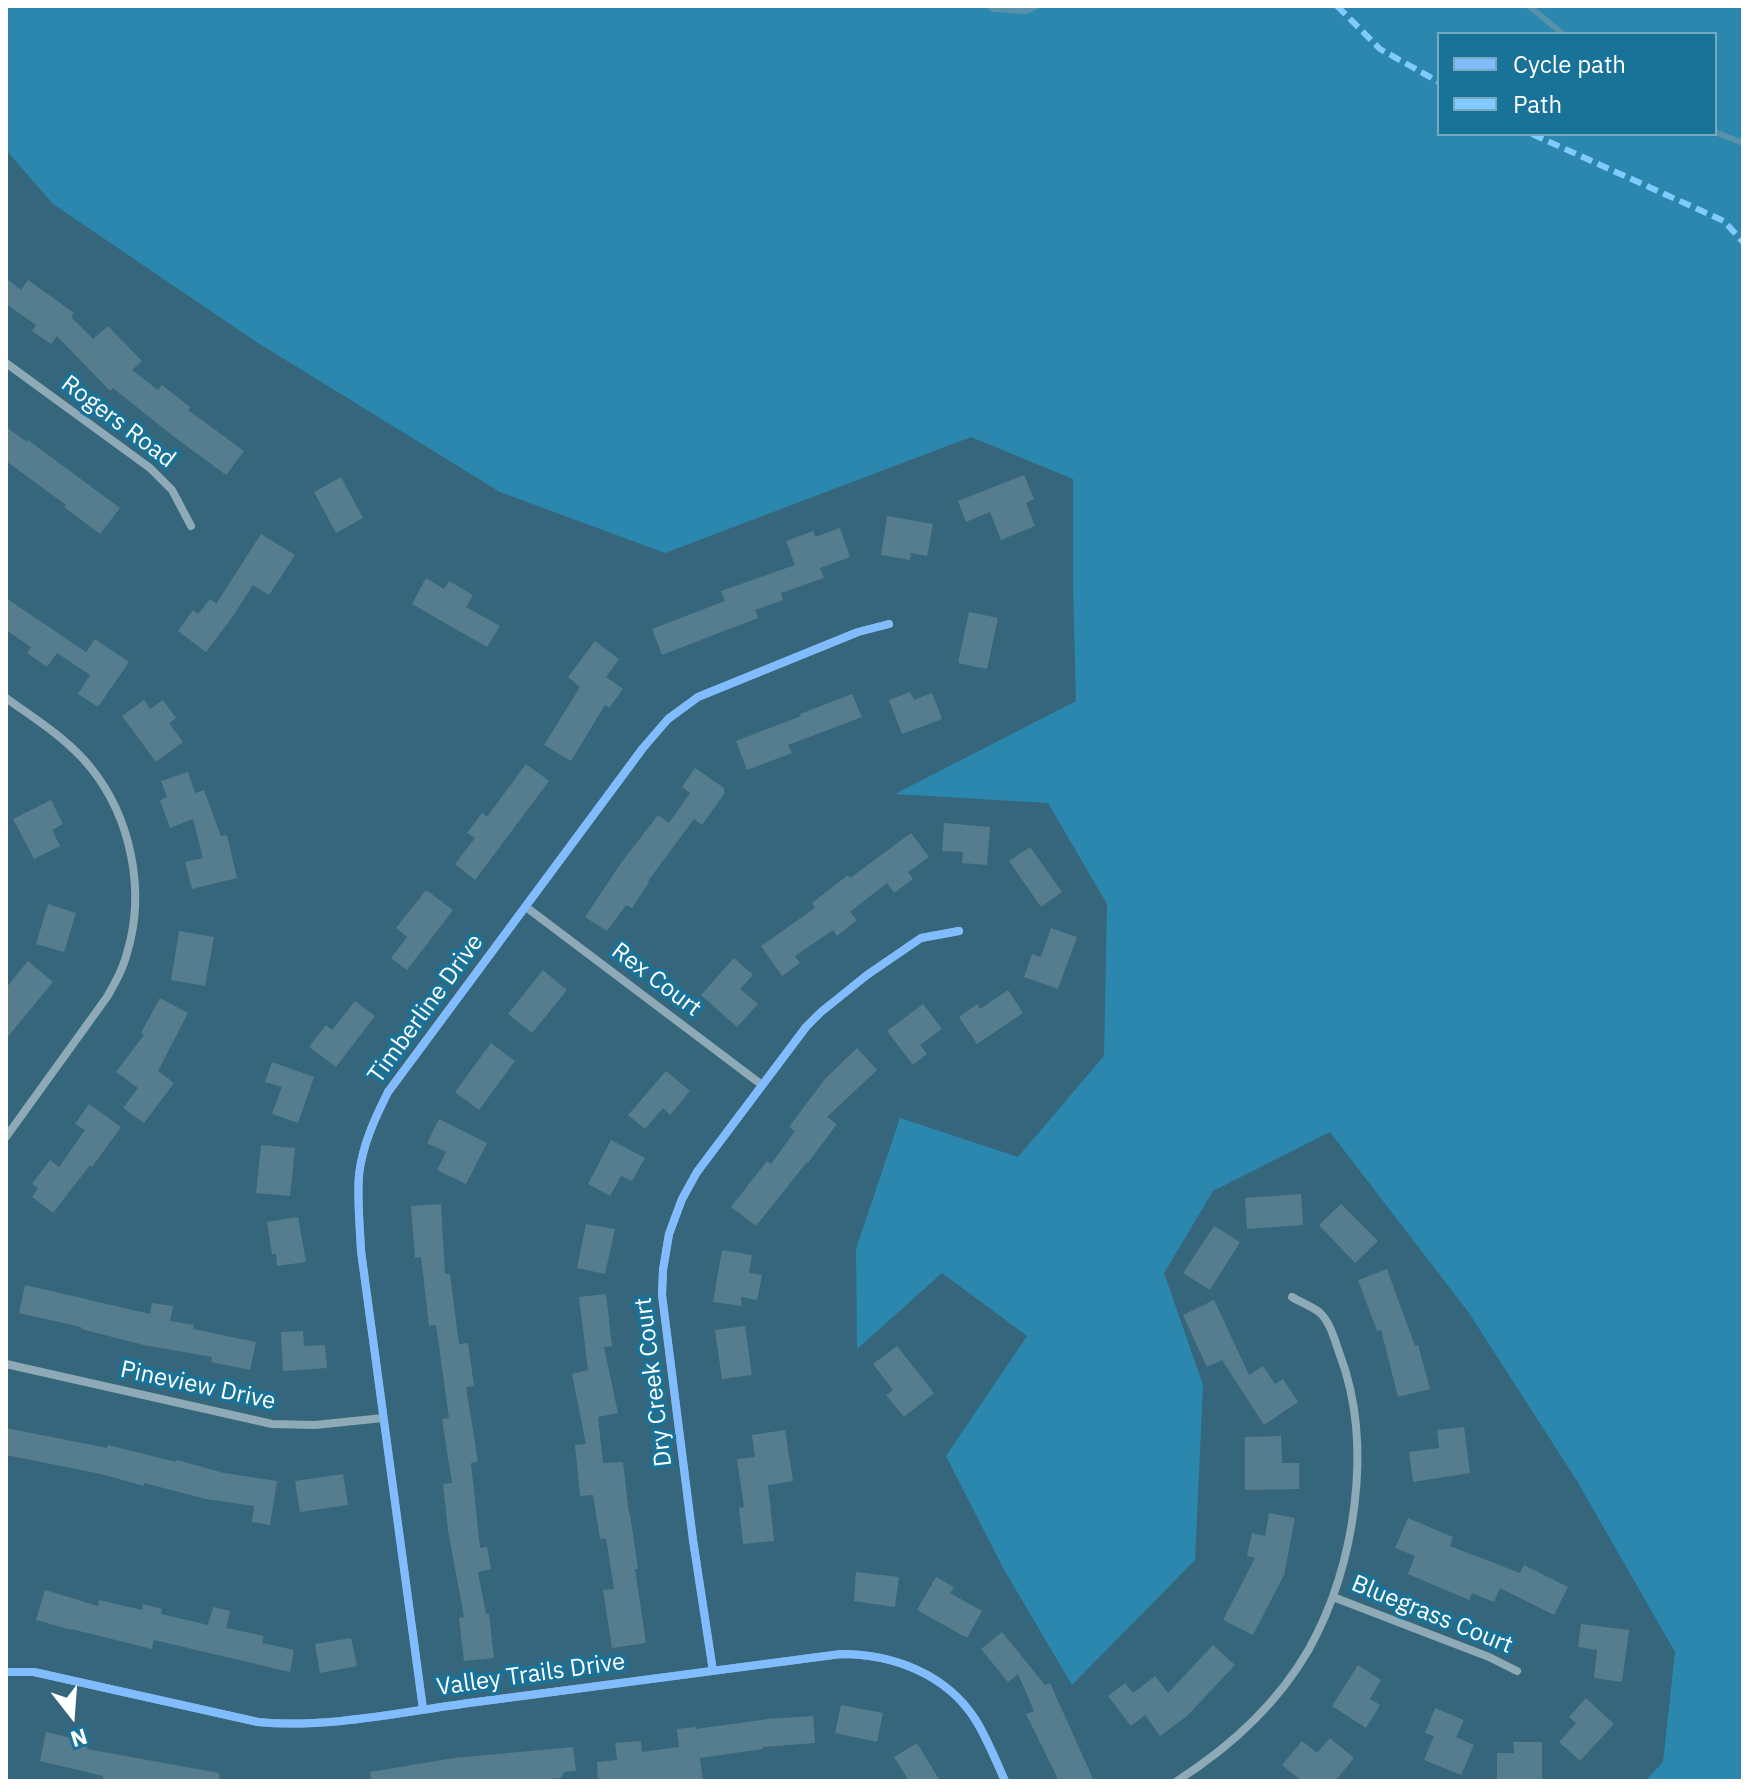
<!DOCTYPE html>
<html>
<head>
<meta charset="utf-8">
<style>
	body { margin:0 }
	#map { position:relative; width:1749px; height:1787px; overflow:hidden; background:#36667b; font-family:"IBM Plex Sans",sans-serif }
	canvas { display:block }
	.frame { position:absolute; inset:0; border:8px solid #fff; pointer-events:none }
	.legend { position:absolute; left:1437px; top:32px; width:280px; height:104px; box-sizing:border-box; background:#197298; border:2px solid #75aac1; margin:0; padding:10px 14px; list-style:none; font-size:24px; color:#fff }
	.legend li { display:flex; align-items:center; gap:16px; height:40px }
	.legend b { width:40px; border:2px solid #75aac1 }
	.north { position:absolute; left:32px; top:1675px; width:80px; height:80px; -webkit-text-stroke:6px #197298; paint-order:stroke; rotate:163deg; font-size:22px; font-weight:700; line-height:32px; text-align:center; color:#fff }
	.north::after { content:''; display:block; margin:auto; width:28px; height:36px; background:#fff; clip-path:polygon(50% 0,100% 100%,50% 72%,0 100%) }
</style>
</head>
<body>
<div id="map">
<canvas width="1749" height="1787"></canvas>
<div class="frame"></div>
<ul class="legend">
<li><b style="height:10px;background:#80bcff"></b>Cycle path</li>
<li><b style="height:10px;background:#80caff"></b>Path</li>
</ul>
<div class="north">N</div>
</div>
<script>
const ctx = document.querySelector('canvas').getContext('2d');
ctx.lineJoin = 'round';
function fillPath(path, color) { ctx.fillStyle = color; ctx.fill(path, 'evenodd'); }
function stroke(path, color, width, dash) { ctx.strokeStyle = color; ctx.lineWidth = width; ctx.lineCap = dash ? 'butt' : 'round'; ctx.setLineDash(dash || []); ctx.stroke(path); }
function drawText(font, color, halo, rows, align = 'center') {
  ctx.font = font + ' "IBM Plex Sans",sans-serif'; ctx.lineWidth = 7; ctx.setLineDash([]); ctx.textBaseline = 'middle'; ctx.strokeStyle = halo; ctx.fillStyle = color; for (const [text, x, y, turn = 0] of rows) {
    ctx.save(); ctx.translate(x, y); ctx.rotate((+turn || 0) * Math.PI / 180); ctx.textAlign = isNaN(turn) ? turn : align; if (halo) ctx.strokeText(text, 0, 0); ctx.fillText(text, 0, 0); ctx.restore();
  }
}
const green = new Path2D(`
	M 6,6 L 1743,6 L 1743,1781 L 1645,1781 L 1663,1762 L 1675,1652 L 1577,1481 L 1469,1313 L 1330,1132 L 1213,1191 L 1164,1273 L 1203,1385 L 1195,1560 L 1072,1685 L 1003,1568 L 946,1456 L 1027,1336 L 942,1273 L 857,1349 L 856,1249 L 900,1118 L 1018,1157 L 1104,1056 L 1107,904 L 1048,803 L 895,794 L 1076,701 L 1073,585 L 1073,479 L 971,437 L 665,553 L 500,492 L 258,343 L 53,204 L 6,150 ZM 1439,34 L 1715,34 L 1715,134 L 1439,134 Z`);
const stream = new Path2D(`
	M 989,6 L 993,9 L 1026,11 L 1037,6
	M 1529,6 L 1563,34
	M 1715,132 L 1743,143`);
const building = new Path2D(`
	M 6,278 L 21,290 L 28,280 L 74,313 L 71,317 L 93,339 L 108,326 L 142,361 L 132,370 L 158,390 L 162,385 L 190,407 L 188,410 L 244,451 L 226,475 L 173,436 L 113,388 L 110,391 L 57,336 L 51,344 L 32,331 L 36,325 L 6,304 Z
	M 6,427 L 27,442 L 28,440 L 120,508 L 100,534 L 64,507 L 66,505 L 6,461 Z
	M 1024,475 L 1034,499 L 1026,503 L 1035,526 L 1001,540 L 990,512 L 966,522 L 958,501 Z
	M 341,477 L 363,518 L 336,533 L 314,492 Z
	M 887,516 L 933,524 L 927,556 L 911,553 L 910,560 L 881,555 Z
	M 840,528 L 850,557 L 820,568 L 824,578 L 781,593 L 783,600 L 755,610 L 758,618 L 662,655 L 652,629 L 725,601 L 721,591 L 795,565 L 786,541 L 813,531 L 815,537 Z
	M 261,534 L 295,555 L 269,595 L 253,585 L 233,616 L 206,652 L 178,631 L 193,610 L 198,614 L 210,599 L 216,604 Z
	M 426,578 L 444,589 L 449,581 L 473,595 L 466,607 L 500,626 L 487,647 L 412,604 Z
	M 6,598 L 86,652 L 95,639 L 129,662 L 98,707 L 78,694 L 90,675 L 57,653 L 47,667 L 27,653 L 31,647 L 6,630 Z
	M 969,612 L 998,618 L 987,669 L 958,663 Z
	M 595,641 L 619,659 L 606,677 L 623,689 L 609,708 L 605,705 L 571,761 L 544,745 L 580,687 L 568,677 Z
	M 910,692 L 914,700 L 932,693 L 942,719 L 902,734 L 889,700 Z
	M 852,694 L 862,717 L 788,745 L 792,753 L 747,770 L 736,741 L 801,716 L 800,714 Z
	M 144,700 L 150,709 L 163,700 L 176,718 L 169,723 L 183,742 L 156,762 L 122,716 Z
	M 526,764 L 549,781 L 475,880 L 455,864 L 475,838 L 467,833 L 482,813 L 487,817 Z
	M 695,768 L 724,788 L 724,794 L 702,825 L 694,819 L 648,881 L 649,882 L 632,908 L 626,905 L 607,931 L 585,917 L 621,863 L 658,815 L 669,823 L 690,793 L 682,787 Z
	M 188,772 L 195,793 L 204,790 L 221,836 L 227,835 L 237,878 L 192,889 L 185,862 L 203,858 L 193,819 L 170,828 L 160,800 L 167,797 L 161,781 Z
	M 51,800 L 63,824 L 52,830 L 60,846 L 34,859 L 13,819 Z
	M 944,823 L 990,827 L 987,865 L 962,863 L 963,852 L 942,851 Z
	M 911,833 L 929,857 L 908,872 L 913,879 L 894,893 L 887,883 L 850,912 L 857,920 L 837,936 L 833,930 L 795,956 L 800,963 L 782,976 L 761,946 L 815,908 L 812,903 L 848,875 L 850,878 Z
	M 1030,847 L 1062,892 L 1041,907 L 1009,861 Z
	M 426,890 L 453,910 L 407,970 L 391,958 L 407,937 L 396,928 Z
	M 48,904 L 76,913 L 64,952 L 36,944 Z
	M 1051,928 L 1077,937 L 1058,989 L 1024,977 L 1032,954 L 1041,957 Z
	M 179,931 L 214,937 L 205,986 L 171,980 Z
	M 734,958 L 753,975 L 740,989 L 758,1004 L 737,1027 L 701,995 Z
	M 28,961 L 53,982 L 6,1039 L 6,988 Z
	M 543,970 L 567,990 L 532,1033 L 508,1014 Z
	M 1008,990 L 1023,1013 L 977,1044 L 959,1017 L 977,1004 L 980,1009 Z
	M 160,998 L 188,1013 L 158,1071 L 174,1083 L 144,1123 L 123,1108 L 138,1088 L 116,1072 L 144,1035 L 141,1033 Z
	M 355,1001 L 375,1016 L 336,1067 L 309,1047 L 326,1025 L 332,1030 Z
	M 923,1004 L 942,1029 L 920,1045 L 927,1054 L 913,1065 L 887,1031 Z
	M 491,1043 L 515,1061 L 479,1110 L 455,1092 Z
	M 857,1048 L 877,1070 L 827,1117 L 837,1124 L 808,1163 L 807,1162 L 756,1226 L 731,1207 L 767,1161 L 771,1164 L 795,1131 L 789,1127 L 825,1079 Z
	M 272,1062 L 314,1077 L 298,1123 L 272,1114 L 282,1087 L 265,1082 Z
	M 666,1071 L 690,1091 L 670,1115 L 663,1108 L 645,1129 L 628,1115 Z
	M 89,1104 L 121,1127 L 92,1167 L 90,1165 L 53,1213 L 32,1197 L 38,1188 L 32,1184 L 50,1160 L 59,1167 L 85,1130 L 75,1124 Z
	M 439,1119 L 487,1143 L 466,1184 L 437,1170 L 446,1152 L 427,1143 Z
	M 611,1140 L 645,1158 L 632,1181 L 621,1176 L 610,1196 L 588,1184 Z
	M 261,1145 L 295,1148 L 290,1196 L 256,1193 Z
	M 1301,1194 L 1303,1225 L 1247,1229 L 1245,1198 Z
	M 441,1204 L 445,1274 L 450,1274 L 459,1344 L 468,1343 L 474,1386 L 466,1387 L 478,1462 L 471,1463 L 480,1548 L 487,1547 L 491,1569 L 478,1572 L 486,1614 L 489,1614 L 494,1658 L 464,1661 L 459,1618 L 464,1617 L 448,1530 L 443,1484 L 452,1483 L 442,1419 L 449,1418 L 436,1325 L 429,1326 L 421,1257 L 415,1258 L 411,1206 Z
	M 1341,1204 L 1378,1241 L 1355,1263 L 1319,1225 Z
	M 298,1217 L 306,1262 L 277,1266 L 276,1254 L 272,1254 L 267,1222 Z
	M 586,1224 L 615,1229 L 605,1274 L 577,1268 Z
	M 1214,1226 L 1240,1242 L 1210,1290 L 1183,1273 Z
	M 722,1250 L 752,1255 L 749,1273 L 762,1275 L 757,1300 L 741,1297 L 742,1306 L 713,1302 Z
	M 1387,1269 L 1415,1346 L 1418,1345 L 1430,1389 L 1398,1397 L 1381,1330 L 1377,1331 L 1358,1280 Z
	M 25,1285 L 150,1314 L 152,1303 L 173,1306 L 170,1321 L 194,1325 L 193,1329 L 256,1342 L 250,1370 L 211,1362 L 212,1357 L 144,1345 L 81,1329 L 81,1327 L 19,1313 Z
	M 606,1294 L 612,1346 L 604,1347 L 618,1413 L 598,1417 L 603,1463 L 623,1462 L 629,1514 L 630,1514 L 638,1569 L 635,1569 L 646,1643 L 612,1648 L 603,1590 L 614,1589 L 606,1538 L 600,1539 L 593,1495 L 580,1496 L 575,1445 L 586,1444 L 572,1374 L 588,1370 L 579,1297 Z
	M 1214,1300 L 1249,1375 L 1263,1366 L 1275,1384 L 1283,1379 L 1298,1402 L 1264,1425 L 1222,1360 L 1207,1367 L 1183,1315 Z
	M 745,1326 L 752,1375 L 722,1379 L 715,1330 Z
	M 303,1331 L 304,1346 L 325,1345 L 327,1368 L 283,1371 L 281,1332 Z
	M 897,1346 L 934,1393 L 904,1417 L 886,1395 L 893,1390 L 873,1364 Z
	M 1464,1427 L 1470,1473 L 1413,1482 L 1409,1452 L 1439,1448 L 1437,1430 Z
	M 6,1428 L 107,1448 L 108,1445 L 176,1462 L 177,1460 L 224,1473 L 277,1481 L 270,1525 L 252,1522 L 254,1506 L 206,1499 L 144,1483 L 144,1486 L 101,1474 L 6,1455 Z
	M 785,1430 L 793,1481 L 768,1485 L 774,1541 L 743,1544 L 739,1508 L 744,1507 L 737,1459 L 755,1457 L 752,1435 Z
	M 1281,1436 L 1282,1463 L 1299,1463 L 1299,1489 L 1245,1490 L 1245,1437 Z
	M 343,1474 L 348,1505 L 300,1512 L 295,1481 Z
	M 1269,1513 L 1295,1518 L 1284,1575 L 1253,1635 L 1223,1620 L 1255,1558 L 1247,1556 L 1252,1533 L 1265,1536 Z
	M 1408,1518 L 1453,1537 L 1450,1546 L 1520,1573 L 1524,1565 L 1568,1587 L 1554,1615 L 1500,1588 L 1494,1602 L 1472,1593 L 1469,1600 L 1408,1574 L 1415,1556 L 1395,1548 Z
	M 856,1572 L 899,1577 L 895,1607 L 854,1601 Z
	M 936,1577 L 954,1587 L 950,1593 L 982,1611 L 967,1638 L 917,1610 Z
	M 45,1590 L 98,1606 L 99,1600 L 142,1610 L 143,1604 L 162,1609 L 161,1614 L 208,1625 L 213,1607 L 230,1611 L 226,1628 L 264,1636 L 262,1643 L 294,1650 L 290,1672 L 154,1640 L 152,1649 L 71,1629 L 71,1630 L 36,1620 Z
	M 1581,1624 L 1629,1630 L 1622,1682 L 1594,1678 L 1597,1650 L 1578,1647 Z
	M 1002,1632 L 1045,1685 L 1050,1683 L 1094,1781 L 1059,1781 L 1026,1714 L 1034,1711 L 1018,1674 L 1008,1682 L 981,1649 Z
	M 351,1638 L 357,1666 L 320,1673 L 315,1644 Z
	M 1213,1645 L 1235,1665 L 1187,1716 L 1160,1736 L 1145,1715 L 1131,1726 L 1108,1696 L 1125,1683 L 1133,1693 L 1155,1676 L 1168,1693 Z
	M 1358,1665 L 1381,1680 L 1370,1699 L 1380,1705 L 1366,1728 L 1332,1706 Z
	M 1586,1698 L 1614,1724 L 1580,1761 L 1559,1742 L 1576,1723 L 1569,1717 Z
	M 841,1705 L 883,1713 L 877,1742 L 835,1733 Z
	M 1435,1708 L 1464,1720 L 1456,1737 L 1474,1745 L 1461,1775 L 1424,1760 L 1434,1736 L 1425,1733 Z
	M 813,1716 L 815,1743 L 763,1747 L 763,1749 L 700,1758 L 703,1781 L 598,1781 L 597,1762 L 617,1760 L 615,1743 L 641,1741 L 642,1752 L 679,1747 L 677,1729 L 696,1727 L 696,1729 L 768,1719 Z
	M 46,1732 L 88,1742 L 87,1749 L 219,1773 L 219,1781 L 102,1781 L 103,1776 L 40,1761 Z
	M 1330,1738 L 1354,1758 L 1335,1781 L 1302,1781 L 1282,1765 L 1302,1741 L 1317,1753 Z
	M 1513,1742 L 1542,1742 L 1542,1781 L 1497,1781 L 1497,1753 L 1514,1753 Z
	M 917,1743 L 940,1781 L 909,1781 L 894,1757 Z
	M 573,1747 L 576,1771 L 564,1772 L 561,1778 L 526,1781 L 371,1781 L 370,1772 L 454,1758 Z`);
const minor = new Path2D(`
	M 6,363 L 150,468 L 172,490 L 191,526
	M 6,698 C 35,719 68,739 91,768 C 131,818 146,891 127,953 C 123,969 115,983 107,997 L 6,1137
	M 526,907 L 762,1085
	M 6,1364 L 272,1424 L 315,1425 L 383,1418
	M 1333,1597 L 1489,1657 L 1517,1671
	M 713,1671 L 693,1540 L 662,1295 L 663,1270 L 669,1234 L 682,1199 L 697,1172 L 806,1027 L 821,1012 L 867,975 L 921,938 L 959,931
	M 6,1672 L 34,1672 L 258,1722 C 324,1729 402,1712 469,1703 C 593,1687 717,1670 841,1654 C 893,1654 946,1674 975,1719 C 987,1738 996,1761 1005,1781
	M 423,1709 L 361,1251 C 360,1226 357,1200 359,1175 C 362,1146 375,1118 388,1092 L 643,748 L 668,719 L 698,697 L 858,632 L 889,624
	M 1177,1781 C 1230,1747 1277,1705 1309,1649 C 1355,1566 1374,1445 1340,1355 C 1335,1341 1330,1321 1319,1312 C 1311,1306 1300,1302 1292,1297`);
const quiet = new Path2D(`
	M 1337,6 L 1380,49 L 1439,82
	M 1532,134 L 1724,221 L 1743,242`);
const cycleway = new Path2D(`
	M 713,1671 L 693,1540 L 662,1295 L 663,1270 L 669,1234 L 682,1199 L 697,1172 L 806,1027 L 821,1012 L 867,975 L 921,938 L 959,931
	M 6,1672 L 34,1672 L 258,1722 C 324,1729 402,1712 469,1703 C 593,1687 717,1670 841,1654 C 893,1654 946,1674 975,1719 C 987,1738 996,1761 1005,1781
	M 423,1709 L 361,1251 C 360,1226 357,1200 359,1175 C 362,1146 375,1118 388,1092 L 643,748 L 668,719 L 698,697 L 858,632 L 889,624`);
const streetNames = [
	["Rogers Road",118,422,37],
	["Rex Court",656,980,37],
	["Timberline Drive",426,1009,-54],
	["Dry Creek Court",654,1382,-97],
	["Pineview Drive",198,1386,12],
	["Bluegrass Court",1432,1615,22],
	["Valley Trails Drive",531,1675,-8]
];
fillPath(green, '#2b87ad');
stroke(stream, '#5891aa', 6);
fillPath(building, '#567d8d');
stroke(minor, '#8eaab6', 8);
stroke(quiet, '#80caff', 6, [12, 6]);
stroke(cycleway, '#80bcff', 8);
drawText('24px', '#fff', '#197298', streetNames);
</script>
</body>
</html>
